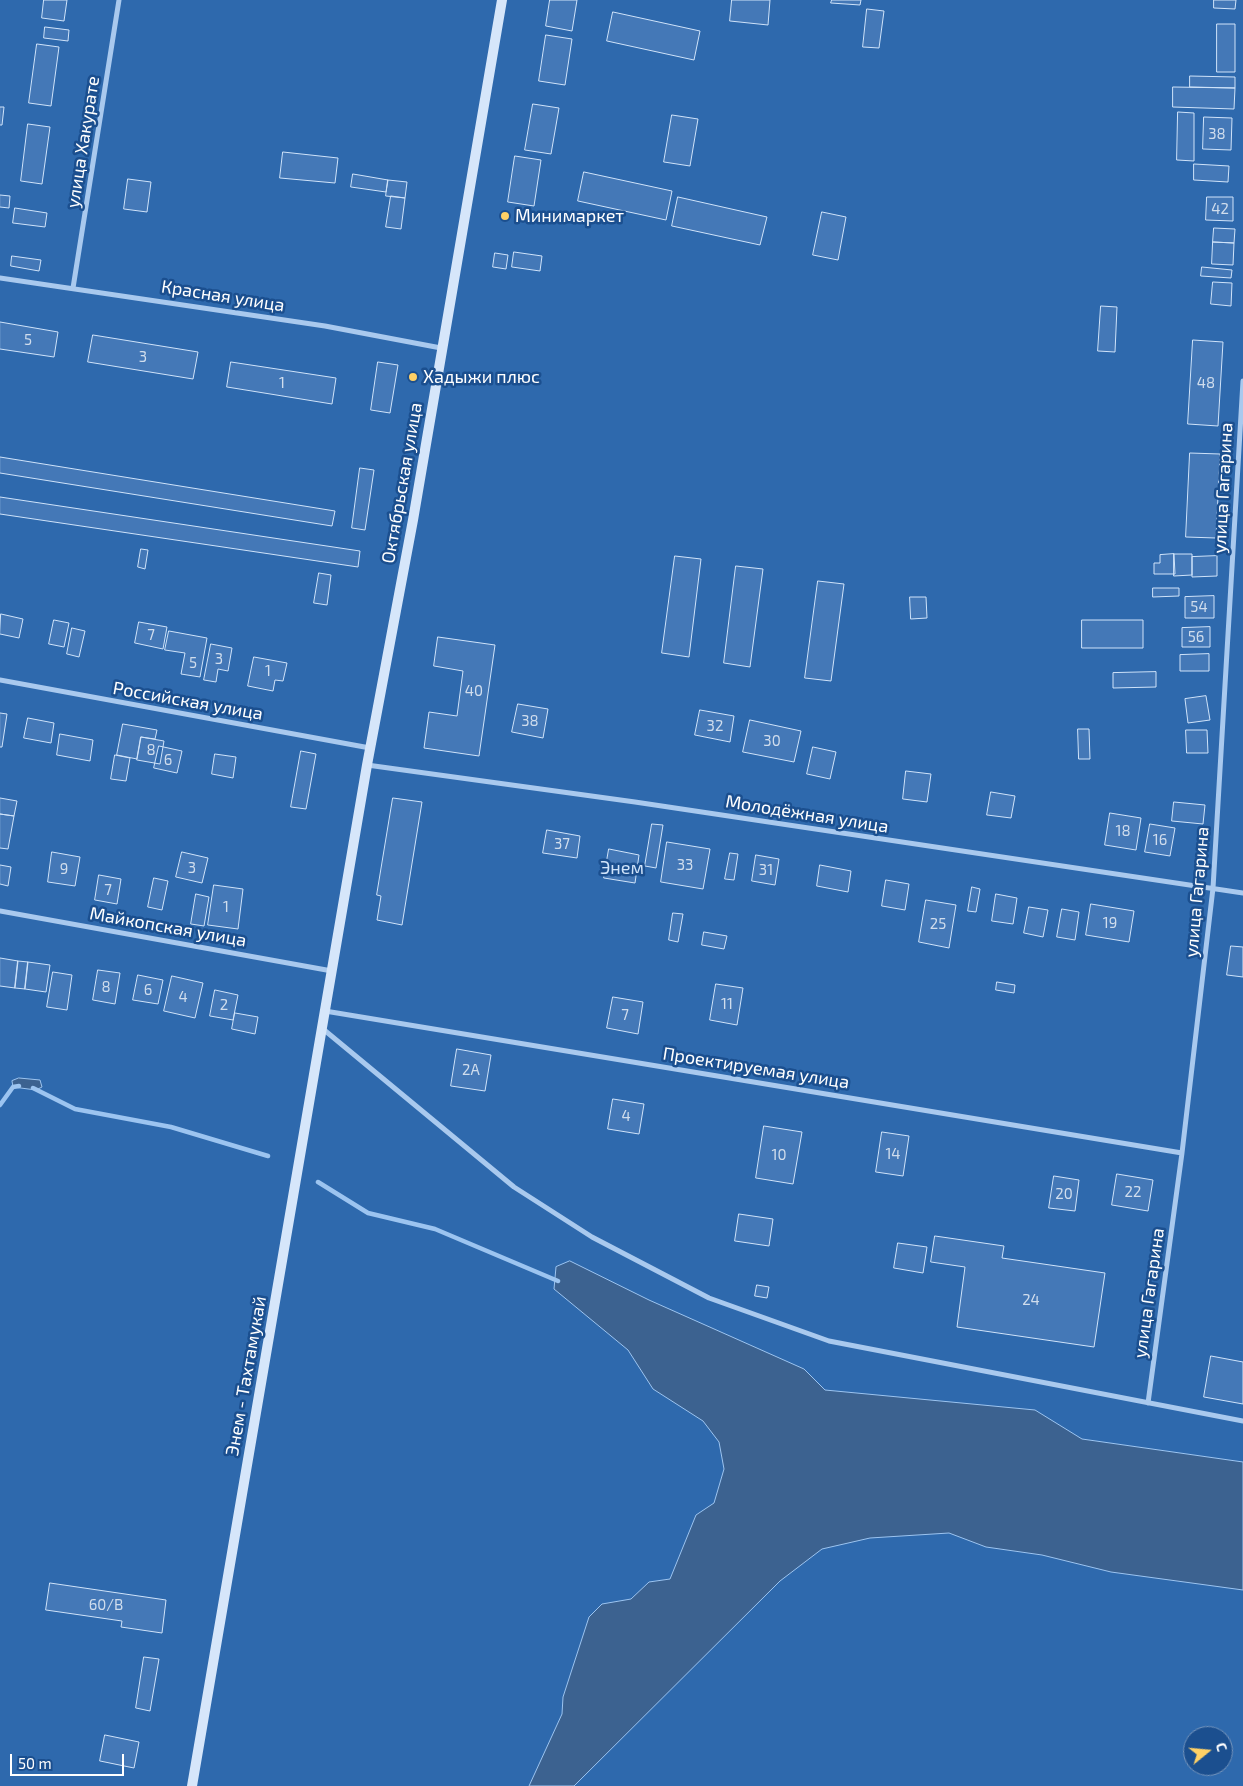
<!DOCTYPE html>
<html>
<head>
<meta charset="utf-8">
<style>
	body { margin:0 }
	#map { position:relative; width:1243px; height:1786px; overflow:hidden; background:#1b4f8f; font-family:"Exo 2",sans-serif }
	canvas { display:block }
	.north { position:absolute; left:1183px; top:1726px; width:50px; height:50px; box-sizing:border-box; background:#1b4f8f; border:1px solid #7695bc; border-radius:50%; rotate:73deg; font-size:14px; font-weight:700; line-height:20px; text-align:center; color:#fff }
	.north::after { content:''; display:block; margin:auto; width:18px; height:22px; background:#ffd166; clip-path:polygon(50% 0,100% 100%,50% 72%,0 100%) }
	.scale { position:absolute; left:10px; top:1754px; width:114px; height:22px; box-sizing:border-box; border:2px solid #fff; border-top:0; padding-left:6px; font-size:15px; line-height:18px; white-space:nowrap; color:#fff; -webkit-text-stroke:4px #1b4f8f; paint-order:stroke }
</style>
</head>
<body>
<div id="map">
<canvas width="1243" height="1786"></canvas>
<div class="north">С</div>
<div class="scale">50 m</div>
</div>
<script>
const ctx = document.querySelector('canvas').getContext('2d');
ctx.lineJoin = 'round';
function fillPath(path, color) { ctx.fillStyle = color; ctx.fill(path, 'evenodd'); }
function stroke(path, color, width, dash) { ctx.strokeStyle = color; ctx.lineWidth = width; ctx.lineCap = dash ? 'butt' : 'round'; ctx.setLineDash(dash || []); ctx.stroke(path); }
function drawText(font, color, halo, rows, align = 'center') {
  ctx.font = font + ' "Exo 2",sans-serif'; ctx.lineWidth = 5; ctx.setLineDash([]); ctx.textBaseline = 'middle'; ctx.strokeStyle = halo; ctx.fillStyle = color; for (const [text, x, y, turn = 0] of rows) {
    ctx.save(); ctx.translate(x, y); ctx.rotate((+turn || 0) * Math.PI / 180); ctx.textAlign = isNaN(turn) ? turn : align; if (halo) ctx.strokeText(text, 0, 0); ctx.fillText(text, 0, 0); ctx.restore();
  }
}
const green = new Path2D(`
	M 0,0 L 1243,0 L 1243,1786 L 0,1786 ZM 1193,1736 L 1223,1736 L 1223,1766 L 1193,1766 Z`);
const water = new Path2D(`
	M 19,1078 L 40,1080 L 42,1087 L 36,1090 L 13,1087 L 12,1081 Z
	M 570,1261 L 649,1300 L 804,1369 L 825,1390 L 1035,1410 L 1082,1439 L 1243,1462 L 1243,1590 L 1111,1572 L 1042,1555 L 986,1547 L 949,1533 L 870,1538 L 822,1549 L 780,1581 L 574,1786 L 529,1786 L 562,1714 L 563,1697 L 589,1617 L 602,1604 L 631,1599 L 649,1582 L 670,1579 L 696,1515 L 714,1503 L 724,1469 L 719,1442 L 703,1421 L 653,1389 L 628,1350 L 554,1289 L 556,1267 Z`);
const stream = new Path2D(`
	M 33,1088 L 75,1109 L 171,1127 L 268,1156
	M 0,1105 L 13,1087 L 19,1086
	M 318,1182 L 368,1213 L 435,1229 L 558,1281`);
const building = new Path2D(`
	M 44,0 L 67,0 L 64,21 L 42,18 Z
	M 550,0 L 577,0 L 572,31 L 546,26 Z
	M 732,0 L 770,0 L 768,25 L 730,21 Z
	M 832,0 L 861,0 L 860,5 L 831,3 Z
	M 1214,0 L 1236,0 L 1235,9 L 1214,8 Z
	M 867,9 L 884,11 L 879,48 L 863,47 Z
	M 613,12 L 700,31 L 694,60 L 607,41 Z
	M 1217,24 L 1235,24 L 1235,72 L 1217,72 Z
	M 45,27 L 69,30 L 68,41 L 44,38 Z
	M 546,35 L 572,39 L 565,85 L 539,81 Z
	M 37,44 L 59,47 L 51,106 L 29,103 Z
	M 1190,76 L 1235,77 L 1235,88 L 1190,87 Z
	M 1173,87 L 1235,88 L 1234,109 L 1173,107 Z
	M 533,104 L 559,108 L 551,154 L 525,150 Z
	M 0,107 L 4,107 L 2,125 L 0,125 Z
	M 1178,112 L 1194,113 L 1194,161 L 1177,160 Z
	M 672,115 L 698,119 L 690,166 L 664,162 Z
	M 1204,117 L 1232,118 L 1231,150 L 1203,149 Z
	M 28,124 L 50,127 L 42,184 L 21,181 Z
	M 283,152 L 338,158 L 335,183 L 280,178 Z
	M 515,156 L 541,160 L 534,206 L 508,202 Z
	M 1194,164 L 1229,166 L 1228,182 L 1194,180 Z
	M 584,172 L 672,191 L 666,220 L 578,201 Z
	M 353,174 L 388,180 L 386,192 L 351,187 Z
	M 128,179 L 151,182 L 147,212 L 124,209 Z
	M 388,180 L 407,182 L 405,198 L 386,196 Z
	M 0,195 L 10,196 L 9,208 L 0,207 Z
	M 391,196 L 405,198 L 401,229 L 386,227 Z
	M 678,197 L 767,217 L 760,245 L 672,226 Z
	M 1207,197 L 1233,197 L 1233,221 L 1206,220 Z
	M 15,208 L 47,213 L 45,227 L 13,223 Z
	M 822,212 L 846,217 L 838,260 L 813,255 Z
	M 1214,228 L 1235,229 L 1234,243 L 1213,242 Z
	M 1213,242 L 1234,243 L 1233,265 L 1212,264 Z
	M 514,252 L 542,256 L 540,271 L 512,267 Z
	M 495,253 L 508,255 L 506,269 L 493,267 Z
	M 12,256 L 41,260 L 39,271 L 11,266 Z
	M 1202,267 L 1232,270 L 1231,278 L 1201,276 Z
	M 1213,282 L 1232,283 L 1231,306 L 1211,304 Z
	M 1101,306 L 1117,307 L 1115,352 L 1098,351 Z
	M 0,322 L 58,332 L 54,357 L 0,349 Z
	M 93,335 L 198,352 L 193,379 L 88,362 Z
	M 1193,340 L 1223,342 L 1218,426 L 1188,424 Z
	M 231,362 L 336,378 L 332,404 L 227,387 Z
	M 378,362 L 398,365 L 390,413 L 371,410 Z
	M 1190,453 L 1220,454 L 1216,538 L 1186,537 Z
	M 0,457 L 335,511 L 332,526 L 0,473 Z
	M 360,468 L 374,470 L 365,530 L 352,528 Z
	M 0,497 L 360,551 L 358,567 L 0,514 Z
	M 141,549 L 148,550 L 145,569 L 138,567 Z
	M 1174,554 L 1175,574 L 1154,574 L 1154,563 L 1160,563 L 1160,555 Z
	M 1174,554 L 1192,554 L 1192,575 L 1174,576 Z
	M 675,556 L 701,559 L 689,657 L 662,653 Z
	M 1217,556 L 1217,576 L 1192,577 L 1192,557 Z
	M 736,566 L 763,569 L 750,667 L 724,663 Z
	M 319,573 L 331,575 L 327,605 L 314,603 Z
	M 818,581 L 844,584 L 831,681 L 805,678 Z
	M 1153,588 L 1179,588 L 1179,596 L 1153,597 Z
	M 1214,596 L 1214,618 L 1185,618 L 1185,597 Z
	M 910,597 L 926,597 L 927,618 L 911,619 Z
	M 1,614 L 23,619 L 19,638 L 0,634 Z
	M 54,620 L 69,623 L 64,647 L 49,644 Z
	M 1082,620 L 1143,620 L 1143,648 L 1082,648 Z
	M 139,622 L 167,627 L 163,649 L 135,643 Z
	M 1210,627 L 1210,647 L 1182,647 L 1182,628 Z
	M 72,628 L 85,631 L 79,657 L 67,654 Z
	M 169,631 L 207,638 L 200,677 L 181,674 L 185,653 L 165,650 Z
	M 438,637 L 495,645 L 479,756 L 424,748 L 429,712 L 457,716 L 463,671 L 434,666 Z
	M 211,644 L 232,648 L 228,671 L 218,669 L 216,682 L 204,680 Z
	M 1209,654 L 1209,671 L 1180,671 L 1180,655 Z
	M 254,657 L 287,663 L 283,681 L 275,680 L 273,691 L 248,686 Z
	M 1156,672 L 1156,687 L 1113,688 L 1113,673 Z
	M 1206,696 L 1210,720 L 1188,723 L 1185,699 Z
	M 518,704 L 548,709 L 543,738 L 512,732 Z
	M 700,710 L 734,716 L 730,742 L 695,735 Z
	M 0,713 L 7,714 L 2,747 L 0,747 Z
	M 28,718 L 54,723 L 51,743 L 24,738 Z
	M 750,720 L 801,731 L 794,762 L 743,752 Z
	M 123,724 L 157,730 L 155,739 L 141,737 L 137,759 L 117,755 Z
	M 1078,729 L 1089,729 L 1090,759 L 1079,759 Z
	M 1186,730 L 1207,730 L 1208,753 L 1187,753 Z
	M 60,734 L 93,740 L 90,761 L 57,755 Z
	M 141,737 L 164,741 L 160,764 L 137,760 Z
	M 159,746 L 182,751 L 177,773 L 154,768 Z
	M 813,747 L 836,752 L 830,779 L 807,774 Z
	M 301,751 L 316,754 L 306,809 L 291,807 Z
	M 215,754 L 236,757 L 233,778 L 212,774 Z
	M 115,755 L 130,758 L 126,781 L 111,779 Z
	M 906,771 L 931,774 L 927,802 L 903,799 Z
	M 991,792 L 1015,796 L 1011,818 L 987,815 Z
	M 0,798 L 17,801 L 14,816 L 0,814 Z
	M 393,798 L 422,802 L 402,925 L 377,920 L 381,896 L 377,895 Z
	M 1174,802 L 1205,805 L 1203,824 L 1172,821 Z
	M 1110,813 L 1141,818 L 1136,850 L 1105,845 Z
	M 0,814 L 14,816 L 8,849 L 0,848 Z
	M 652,824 L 663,825 L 656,868 L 645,866 Z
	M 1150,824 L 1175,828 L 1170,856 L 1145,852 Z
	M 547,830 L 580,836 L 577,858 L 543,853 Z
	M 667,842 L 710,849 L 703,889 L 661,882 Z
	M 609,849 L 639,855 L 635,883 L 604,878 Z
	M 52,852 L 80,857 L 75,886 L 48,882 Z
	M 182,852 L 208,858 L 202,883 L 176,877 Z
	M 730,853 L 738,854 L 734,880 L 725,879 Z
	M 756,855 L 779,859 L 775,885 L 752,881 Z
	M 0,865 L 11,867 L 8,886 L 0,884 Z
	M 820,865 L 851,871 L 848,892 L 817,886 Z
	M 99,875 L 121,879 L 117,904 L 95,900 Z
	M 154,878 L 168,881 L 162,910 L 148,907 Z
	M 886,880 L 909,884 L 905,910 L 882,906 Z
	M 214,885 L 243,889 L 238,929 L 208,925 Z
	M 972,887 L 980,889 L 976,912 L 968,911 Z
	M 196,894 L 209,897 L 204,926 L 191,924 Z
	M 996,894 L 1017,898 L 1013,924 L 992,921 Z
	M 926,900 L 956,905 L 949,948 L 919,942 Z
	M 1091,904 L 1134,911 L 1129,942 L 1086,935 Z
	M 1029,907 L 1048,910 L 1043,937 L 1024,933 Z
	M 1062,909 L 1079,912 L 1075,940 L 1057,937 Z
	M 673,913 L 683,914 L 678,942 L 669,940 Z
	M 704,932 L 727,936 L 724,949 L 702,945 Z
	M 1231,946 L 1243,947 L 1243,977 L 1227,975 Z
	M 0,958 L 18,961 L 15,988 L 0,986 Z
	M 18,961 L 28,962 L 25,989 L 15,988 Z
	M 28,962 L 50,965 L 46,992 L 25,989 Z
	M 98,970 L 120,973 L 115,1004 L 93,1000 Z
	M 53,972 L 72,975 L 67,1010 L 47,1007 Z
	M 138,975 L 163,980 L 158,1004 L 133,1000 Z
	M 172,976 L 203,983 L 195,1018 L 164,1011 Z
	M 997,982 L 1015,985 L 1014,993 L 996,990 Z
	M 716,984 L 743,988 L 737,1025 L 710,1020 Z
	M 215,990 L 238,995 L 233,1020 L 210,1016 Z
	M 613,997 L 643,1002 L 638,1034 L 607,1028 Z
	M 235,1013 L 258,1017 L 255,1034 L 232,1029 Z
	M 457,1049 L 491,1055 L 485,1091 L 451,1086 Z
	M 613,1099 L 644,1104 L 639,1134 L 608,1129 Z
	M 764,1126 L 802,1132 L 793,1184 L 756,1178 Z
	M 882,1132 L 909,1136 L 903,1176 L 876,1172 Z
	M 1117,1174 L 1153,1180 L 1148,1211 L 1112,1205 Z
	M 1054,1176 L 1079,1180 L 1075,1211 L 1049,1208 Z
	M 739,1214 L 773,1219 L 769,1246 L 735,1241 Z
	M 935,1236 L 1004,1246 L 1002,1258 L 1105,1273 L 1094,1347 L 957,1327 L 965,1267 L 931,1262 Z
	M 898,1243 L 927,1247 L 923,1273 L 894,1268 Z
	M 757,1285 L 769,1287 L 767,1298 L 755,1296 Z
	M 1211,1356 L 1243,1362 L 1243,1404 L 1204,1397 Z
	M 50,1583 L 166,1600 L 162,1633 L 121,1627 L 122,1621 L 46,1610 Z
	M 144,1657 L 159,1659 L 150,1711 L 136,1708 Z
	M 105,1735 L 139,1742 L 134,1768 L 100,1761 Z`);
const street = new Path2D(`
	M 0,278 L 325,326 L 441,348
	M 73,288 L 119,0
	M 0,680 L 370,748
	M 367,765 L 635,802 L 1243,893
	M 0,911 L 332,971
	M 325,1011 L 1182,1153
	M 323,1029 L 514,1187 L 592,1237 L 709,1298 L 829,1341 L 1243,1421
	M 1148,1403 L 1182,1153 L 1213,888 L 1243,381`);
const secondary = new Path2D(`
	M 192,1786 L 367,765 L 413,520 L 502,0`);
const markers = [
	[505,216,5,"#ffd166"],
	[413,377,5,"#ffd166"]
];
const numberNames = [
	["38",1217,134],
	["42",1220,209],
	["5",28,340],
	["3",143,357],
	["1",282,383],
	["48",1206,383],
	["54",1199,607],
	["7",151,635],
	["56",1196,637],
	["3",219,659],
	["5",193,663],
	["1",268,671],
	["40",474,691],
	["38",530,721],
	["32",715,726],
	["30",772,741],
	["8",151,750],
	["6",168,760],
	["18",1123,831],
	["16",1160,840],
	["37",562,844],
	["33",685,865],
	["3",192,868],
	["9",64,869],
	["31",766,870],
	["7",108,890],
	["1",226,907],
	["19",1110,923],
	["25",938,924],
	["8",106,987],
	["6",148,990],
	["4",183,997],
	["11",727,1004],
	["2",224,1005],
	["7",625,1015],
	["2А",471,1070],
	["4",626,1116],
	["14",893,1154],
	["10",779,1155],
	["22",1133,1192],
	["20",1064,1194],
	["24",1031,1300],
	["60/В",106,1605]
];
const streetNames = [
	["улица Хакурате",83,142,-81],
	["Красная улица",223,296,9],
	["Октябрьская улица",402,483,-80],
	["улица Гагарина",1223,488,-87],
	["Российская улица",188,701,10],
	["Молодёжная улица",807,814,9],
	["улица Гагарина",1197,892,-85],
	["Майкопская улица",168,927,10],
	["Проектируемая улица",756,1068,9],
	["улица Гагарина",1149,1293,-82],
	["Энем - Тахтамукай",246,1376,-80]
];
const poiNames = [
	["Минимаркет",515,216],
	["Хадыжи плюс",423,377]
];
const parkNames = [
	["Энем",622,868]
];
fillPath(green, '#2e69ad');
fillPath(water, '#3c6290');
stroke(water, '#9cc4f0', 1);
stroke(stream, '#9cc4f0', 4.5);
fillPath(building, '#4478b7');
stroke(building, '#cfe3fa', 1);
stroke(street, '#a9c9ee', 5);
stroke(secondary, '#d6e6fa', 10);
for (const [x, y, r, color] of markers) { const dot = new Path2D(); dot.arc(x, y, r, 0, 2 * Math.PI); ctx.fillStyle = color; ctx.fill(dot); stroke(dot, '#1b4f8f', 2); }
drawText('15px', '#d0dded', null, numberNames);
drawText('18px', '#fff', '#1b4f8f', streetNames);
drawText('18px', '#fff', '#1b4f8f', poiNames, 'left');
drawText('18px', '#cfe3fa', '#1b4f8f', parkNames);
</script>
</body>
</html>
